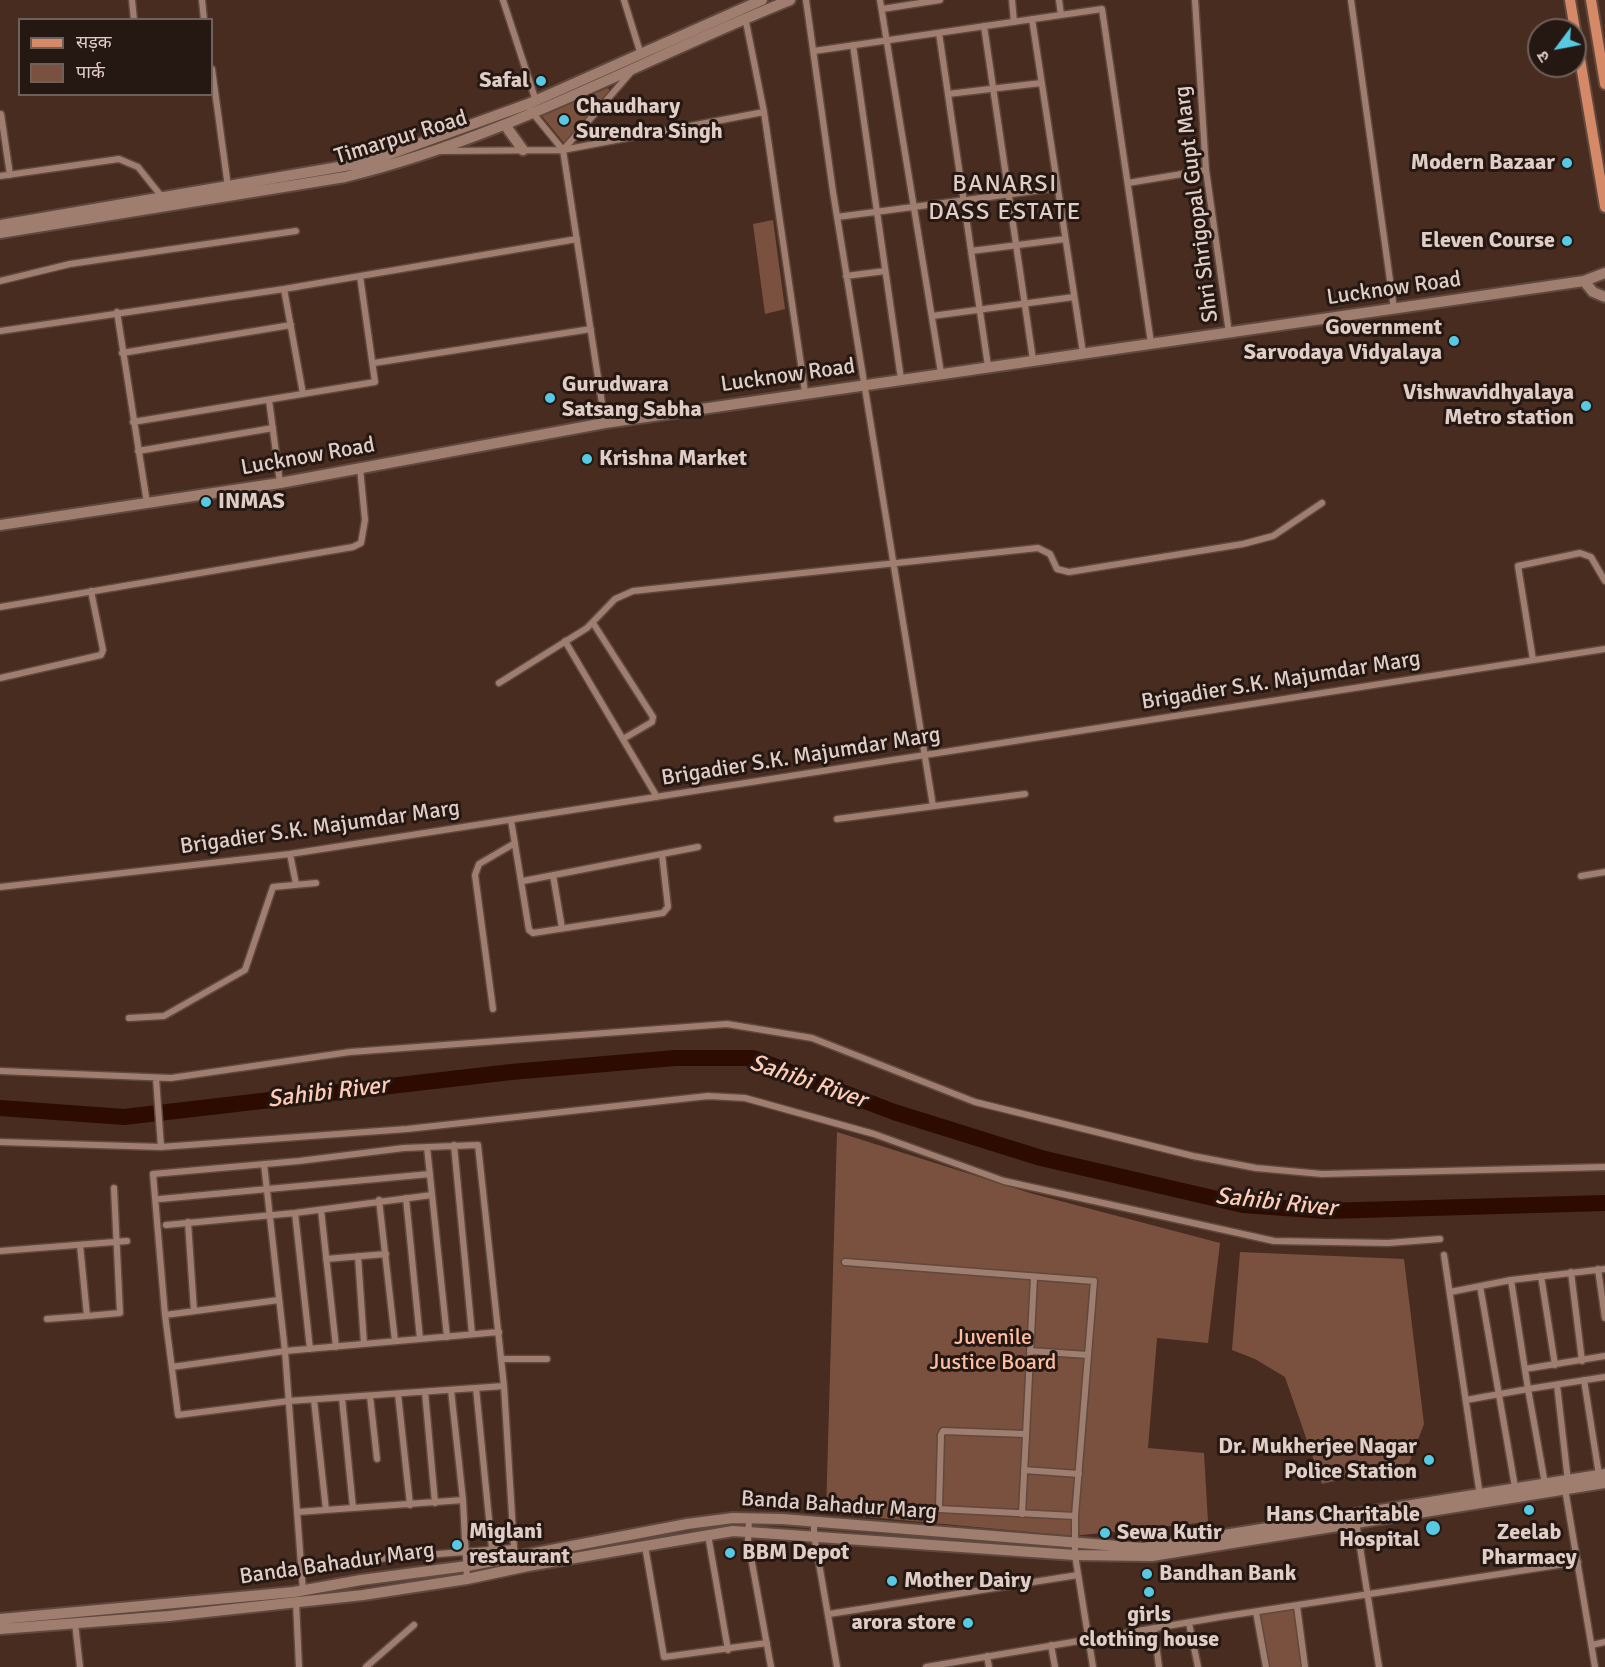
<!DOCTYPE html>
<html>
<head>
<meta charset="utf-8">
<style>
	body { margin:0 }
	#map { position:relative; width:1605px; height:1667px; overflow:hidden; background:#482c20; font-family:Signika,"Noto Sans Devanagari",sans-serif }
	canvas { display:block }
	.legend { position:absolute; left:18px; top:18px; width:195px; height:78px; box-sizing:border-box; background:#251813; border:2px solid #70605b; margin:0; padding:8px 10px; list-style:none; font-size:18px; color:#e0cdc6 }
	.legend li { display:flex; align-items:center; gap:12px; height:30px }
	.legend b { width:30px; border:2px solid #70605b }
	.north { position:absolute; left:1527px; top:18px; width:60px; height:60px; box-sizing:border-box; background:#251813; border:2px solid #70605b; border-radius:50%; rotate:238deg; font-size:16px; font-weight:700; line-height:24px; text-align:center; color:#e0cdc6 }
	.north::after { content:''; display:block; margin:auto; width:21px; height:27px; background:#57c9e3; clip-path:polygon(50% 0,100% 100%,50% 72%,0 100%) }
</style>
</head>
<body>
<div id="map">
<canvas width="1605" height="1667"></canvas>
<ul class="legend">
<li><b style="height:8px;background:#d68967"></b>सड़क</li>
<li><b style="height:16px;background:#7a513f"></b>पार्क</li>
</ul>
<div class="north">उ</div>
</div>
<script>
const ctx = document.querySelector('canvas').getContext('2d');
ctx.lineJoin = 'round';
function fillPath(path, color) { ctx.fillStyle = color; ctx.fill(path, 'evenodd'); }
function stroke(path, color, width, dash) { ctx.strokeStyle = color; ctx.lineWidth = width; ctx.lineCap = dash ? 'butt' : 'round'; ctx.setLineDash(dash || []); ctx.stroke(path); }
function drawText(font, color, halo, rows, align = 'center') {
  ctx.font = font + ' Signika,sans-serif'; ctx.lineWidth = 6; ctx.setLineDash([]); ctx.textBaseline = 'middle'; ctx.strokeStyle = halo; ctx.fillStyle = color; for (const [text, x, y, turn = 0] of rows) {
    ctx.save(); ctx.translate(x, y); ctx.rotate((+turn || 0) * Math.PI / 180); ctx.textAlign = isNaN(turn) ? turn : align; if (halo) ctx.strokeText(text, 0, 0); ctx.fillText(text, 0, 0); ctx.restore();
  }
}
const green = new Path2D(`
	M 608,88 L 610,91 L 564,143 L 541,115 Z
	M 773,220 L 785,309 L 765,314 L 753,224 Z
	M 837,1132 L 1030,1193 L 1220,1243 L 1208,1343 L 1157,1338 L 1148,1448 L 1204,1453 L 1208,1522 L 1072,1536 L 826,1513 Z
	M 1240,1252 L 1404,1259 L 1424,1424 L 1409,1463 L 1322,1484 L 1285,1377 L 1255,1359 L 1232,1350 Z
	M 1297,1608 L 1303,1667 L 1268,1667 L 1258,1613 Z`);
const river = new Path2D(`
	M 0,1108 L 124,1117 L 511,1072 L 675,1058 L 753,1058 L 894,1112 L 1041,1158 L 1243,1205 L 1326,1211 L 1605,1203`);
const street = new Path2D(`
	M 132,0 L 134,20
	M 202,0 L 204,20
	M 503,0 L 536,101
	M 624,0 L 641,55
	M 806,0 L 833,192 L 933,806
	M 880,0 L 941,373
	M 1012,0 L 1014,22
	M 1059,0 L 1061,15
	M 1195,0 L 1206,170 L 1229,333
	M 1351,0 L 1394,309
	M 882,9 L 940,0
	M 745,17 L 764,112 L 805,392
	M 1032,19 L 1083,353
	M 984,26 L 1033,360
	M 939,33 L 988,366
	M 853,45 L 901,379
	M 814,51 L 1102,9 L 1151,343
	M 212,69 L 228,187
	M 948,94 L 1041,83
	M 531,111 L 563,150
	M 1,114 L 10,175
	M 441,151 L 563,150 L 764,112
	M 0,176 L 119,159 L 138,167 L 162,197
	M 1128,183 L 1206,170
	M 837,217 L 1057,188
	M 971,251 L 1065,239
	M 846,276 L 885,271
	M 0,281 L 70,264 L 296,231
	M 284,289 L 303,394
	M 117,312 L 147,503
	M 932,316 L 1074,297
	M 0,331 L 284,289 L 577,239
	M 122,353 L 291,325
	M 374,363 L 591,329
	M 269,400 L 280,483
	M 133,422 L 375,382 L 360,276
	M 605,423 L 563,150 L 632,71
	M 138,451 L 273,428
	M 0,607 L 353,547 L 361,543 L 365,520 L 360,468
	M 593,623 L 653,717 L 652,722 L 623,739
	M 565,641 L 657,797
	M 1533,660 L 1518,566 L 1580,553 L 1591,557 L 1605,581
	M 0,678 L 101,655 L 103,650 L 91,591
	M 499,683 L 587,628 L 615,599 L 633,591 L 1038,548 L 1050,554 L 1057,569 L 1069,572 L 1243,544 L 1273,536 L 1322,503
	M 837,819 L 1025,794
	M 511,820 L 529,930 L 533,933 L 663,913 L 668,907 L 662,854
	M 290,854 L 296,884
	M 553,875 L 562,928
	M 1581,876 L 1605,872
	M 523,881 L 698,847
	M 0,887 L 290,854 L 1605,649
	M 493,1009 L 475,875 L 479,864 L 515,843
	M 129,1018 L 164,1016 L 245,970 L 273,887 L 316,883
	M 0,1071 L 171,1078 L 350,1052 L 727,1024 L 812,1038 L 975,1102 L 1193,1156 L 1256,1168 L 1322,1174 L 1605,1167
	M 156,1078 L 161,1147
	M 0,1142 L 161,1147 L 407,1129 L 708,1096 L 745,1098 L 874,1134 L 1004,1181 L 1274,1241 L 1388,1243 L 1440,1239
	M 454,1145 L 472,1334
	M 427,1147 L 447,1337
	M 264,1164 L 285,1351 L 303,1591
	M 406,1198 L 420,1339
	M 160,1199 L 430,1174
	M 379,1200 L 395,1341
	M 321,1210 L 336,1347
	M 295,1213 L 310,1349
	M 188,1222 L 194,1311
	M 166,1225 L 295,1213 L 432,1195
	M 0,1251 L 127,1241
	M 1444,1255 L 1480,1496
	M 358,1256 L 364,1344
	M 326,1259 L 386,1254
	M 845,1262 L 1094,1281 L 1075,1516 L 1075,1555 L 1093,1667
	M 1598,1269 L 1605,1318
	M 1571,1272 L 1582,1361
	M 1541,1276 L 1555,1365
	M 1511,1280 L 1528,1389 L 1605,1377
	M 1480,1286 L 1515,1487
	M 1450,1292 L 1511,1280 L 1605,1269
	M 165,1315 L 279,1300
	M 87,1316 L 120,1313 L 114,1188
	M 47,1319 L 87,1316 L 80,1245
	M 1030,1351 L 1088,1355
	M 502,1359 L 547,1359
	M 172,1367 L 285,1351 L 499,1332
	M 1525,1369 L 1605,1356
	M 1584,1380 L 1599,1475
	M 1557,1385 L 1568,1481
	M 504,1386 L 289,1401 L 178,1415 L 165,1315 L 153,1174 L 299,1161 L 404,1148 L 478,1145 L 504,1386 L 514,1548 L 519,1567
	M 476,1388 L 492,1549
	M 451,1390 L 463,1500 L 467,1579
	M 425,1392 L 435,1503
	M 398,1394 L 410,1505
	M 370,1396 L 377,1459
	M 342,1398 L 353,1508
	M 314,1400 L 326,1510
	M 1466,1400 L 1528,1389 L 1545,1484
	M 1025,1434 L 943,1431 L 941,1435 L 939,1509 L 1075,1516
	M 1024,1470 L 1079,1474
	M 1565,1489 L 1595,1667
	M 298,1512 L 463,1500
	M 1022,1514 L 1034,1277
	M 749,1518 L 748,1541 L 771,1667
	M 814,1521 L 814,1535 L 837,1667
	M 1356,1522 L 1379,1667
	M 708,1535 L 728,1650
	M 645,1546 L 664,1657 L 767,1643
	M 301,1565 L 514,1548
	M 296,1602 L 299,1667
	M 1297,1606 L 1305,1667
	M 1256,1612 L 1266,1667
	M 829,1614 L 1078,1575
	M 75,1623 L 80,1667
	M 1189,1623 L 1198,1667
	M 1154,1628 L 1159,1667
	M 1051,1645 L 1055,1667
	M 1592,1645 L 1605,1642
	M 987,1656 L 989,1667
	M 366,1667 L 414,1625
	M 926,1667 L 1226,1616 L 1578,1562`);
const secondary = new Path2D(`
	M 505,125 L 523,150
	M 0,225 L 368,162 L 528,104 L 762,0
	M 0,233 L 345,177 C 502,139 641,60 790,0
	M 1584,281 L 1593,292 L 1605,297
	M 0,525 L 280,483 L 605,423 L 1584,281 L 1605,273
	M 0,1619 L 294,1592 L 361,1580 L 467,1566 L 687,1524 L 733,1518 L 782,1519 L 1143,1548 L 1605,1474
	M 0,1629 L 169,1616 L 363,1595 L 467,1579 L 528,1566 L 733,1531 L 1075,1555 L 1152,1556 L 1605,1483`);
const primary = new Path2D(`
	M 1570,0 L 1605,207
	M 1591,0 L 1605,84`);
const markers = [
	[541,81,6,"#57c9e3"],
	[564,120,6,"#57c9e3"],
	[1567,163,6,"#57c9e3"],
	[1567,241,6,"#57c9e3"],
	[1454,341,6,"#57c9e3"],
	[550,398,6,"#57c9e3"],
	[1586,406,6,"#57c9e3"],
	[587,459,6,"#57c9e3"],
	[206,502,6,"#57c9e3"],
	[1429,1460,6,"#57c9e3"],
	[1529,1510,6,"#57c9e3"],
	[1433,1528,8,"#57c9e3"],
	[1105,1533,6,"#57c9e3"],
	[457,1545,6,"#57c9e3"],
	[730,1553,6,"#57c9e3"],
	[1147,1574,6,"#57c9e3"],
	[892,1581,6,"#57c9e3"],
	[1149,1592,6,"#57c9e3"],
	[968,1623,6,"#57c9e3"]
];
const poiNames = [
	["Safal",529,81,"right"],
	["Chaudhary",576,107],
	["Surendra Singh",576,132],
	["Modern Bazaar",1555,163,"right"],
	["Eleven Course",1555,241,"right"],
	["Government",1442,328,"right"],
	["Sarvodaya Vidyalaya",1442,353,"right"],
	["Gurudwara",562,385],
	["Satsang Sabha",562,410],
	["Vishwavidhyalaya",1574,393,"right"],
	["Metro station",1574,418,"right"],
	["Krishna Market",599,459],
	["INMAS",218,502],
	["Dr. Mukherjee Nagar",1417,1447,"right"],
	["Police Station",1417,1472,"right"],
	["Hans Charitable",1420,1515,"right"],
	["Hospital",1420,1540,"right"],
	["Miglani",469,1532],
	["restaurant",469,1557],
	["Sewa Kutir",1117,1533],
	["Zeelab",1529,1533,"center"],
	["Pharmacy",1529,1558,"center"],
	["BBM Depot",742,1553],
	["Bandhan Bank",1159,1574],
	["Mother Dairy",904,1581],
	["girls",1149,1615,"center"],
	["clothing house",1149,1640,"center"],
	["arora store",956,1623,"right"]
];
const streetNames = [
	["Timarpur Road",401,138,-17],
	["Shri Shrigopal Gupt Marg",1197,204,-97],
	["Lucknow Road",1394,289,-8],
	["Lucknow Road",788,376,-8],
	["Lucknow Road",308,457,-10],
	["Brigadier S.K. Majumdar Marg",1281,681,-9],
	["Brigadier S.K. Majumdar Marg",801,757,-9],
	["Brigadier S.K. Majumdar Marg",320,828,-8],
	["Banda Bahadur Marg",839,1506,4],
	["Banda Bahadur Marg",337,1564,-8]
];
const parkNames = [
	["Juvenile",993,1338],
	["Justice Board",993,1363]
];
const neighbourhoodNames = [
	["BANARSI",1005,185],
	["DASS ESTATE",1005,213]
];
const waterNames = [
	["Sahibi River",808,1082,19],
	["Sahibi River",328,1093,-7],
	["Sahibi River",1276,1203,6]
];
fillPath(green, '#7a513f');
stroke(river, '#2d0b00', 16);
stroke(street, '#5f483e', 9);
stroke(secondary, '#5f483e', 14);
stroke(primary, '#5f483e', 14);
stroke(street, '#9f7e70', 6);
stroke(secondary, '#9f7e70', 10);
stroke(primary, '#d68967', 10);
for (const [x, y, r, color] of markers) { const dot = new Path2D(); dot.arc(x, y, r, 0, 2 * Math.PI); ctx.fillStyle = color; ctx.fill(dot); stroke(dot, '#251813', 2); }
drawText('bold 22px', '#e0cdc6', '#251813', poiNames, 'left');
drawText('22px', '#e0cdc6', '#251813', streetNames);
drawText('22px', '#ffbda1', '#251813', parkNames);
ctx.letterSpacing = '1.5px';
drawText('24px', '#e0cdc6', '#251813', neighbourhoodNames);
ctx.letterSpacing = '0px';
drawText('italic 24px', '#feccb6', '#251813', waterNames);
</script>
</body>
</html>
